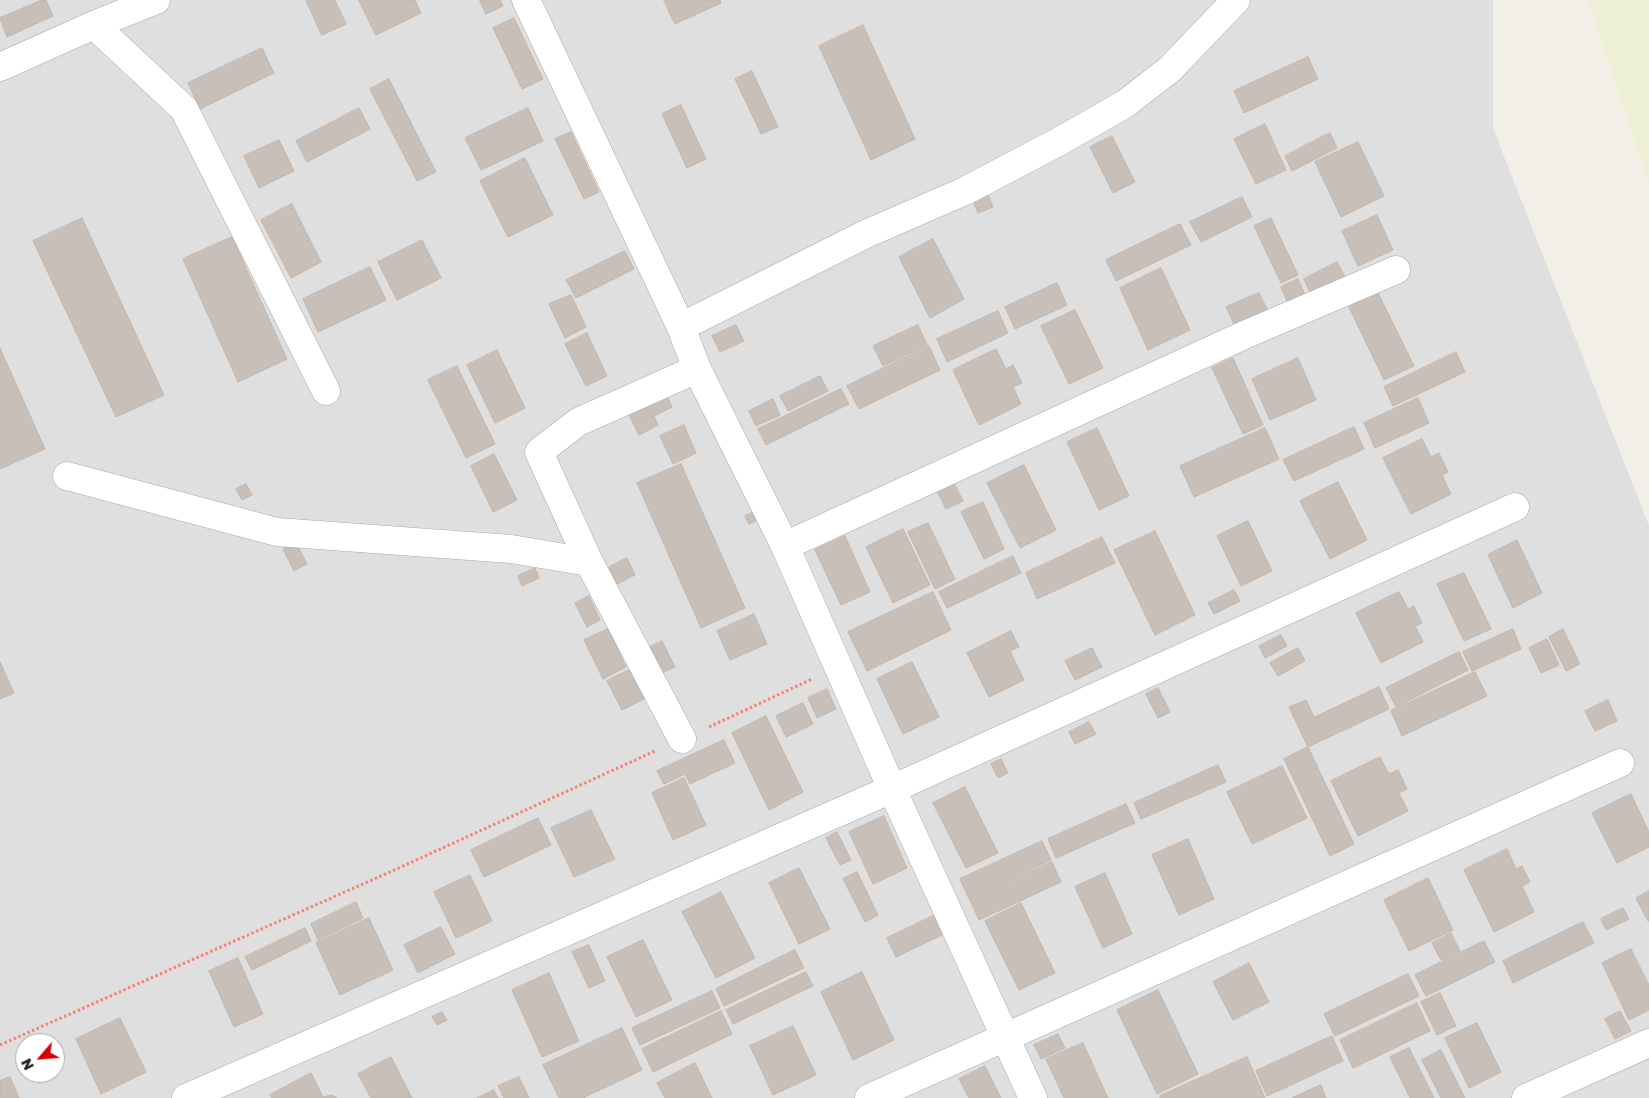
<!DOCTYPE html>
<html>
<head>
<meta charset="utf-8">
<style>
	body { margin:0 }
	#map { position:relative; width:1649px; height:1098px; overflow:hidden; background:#f2efe9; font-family:"Golos Text",sans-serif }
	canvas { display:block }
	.north { position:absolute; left:15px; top:1033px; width:50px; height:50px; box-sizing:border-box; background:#fff; border:1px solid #a7a7a7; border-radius:50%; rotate:243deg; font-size:14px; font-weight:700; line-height:20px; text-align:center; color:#222 }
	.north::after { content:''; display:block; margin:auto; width:18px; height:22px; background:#d40000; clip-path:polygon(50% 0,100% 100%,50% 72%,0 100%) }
</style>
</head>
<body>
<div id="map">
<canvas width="1649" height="1098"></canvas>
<div class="north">N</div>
</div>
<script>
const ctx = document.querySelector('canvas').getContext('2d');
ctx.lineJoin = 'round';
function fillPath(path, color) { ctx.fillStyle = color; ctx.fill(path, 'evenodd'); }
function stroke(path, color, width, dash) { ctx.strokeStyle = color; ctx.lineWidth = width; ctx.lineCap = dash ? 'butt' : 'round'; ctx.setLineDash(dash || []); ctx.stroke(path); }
const residential = new Path2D(`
	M 0,0 L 1493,0 L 1493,128 L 1649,526 L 1649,1098 L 0,1098 ZM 25,1043 L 55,1043 L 55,1073 L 25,1073 Z`);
const farmland = new Path2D(`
	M 1588,0 L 1649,0 L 1649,185 Z`);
const building = new Path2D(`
	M 42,0 L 46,0 L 53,16 L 7,37 L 0,18 Z
	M 306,0 L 335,0 L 346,24 L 322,35 Z
	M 359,0 L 415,0 L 421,13 L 376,35 Z
	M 480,0 L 500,0 L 503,6 L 486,14 Z
	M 664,0 L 720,0 L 721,3 L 675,24 Z
	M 514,18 L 543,79 L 522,89 L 493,28 Z
	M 863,25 L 915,139 L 871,160 L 819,46 Z
	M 262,48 L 274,73 L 200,109 L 188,83 Z
	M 1308,57 L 1318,79 L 1244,113 L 1234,91 Z
	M 752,71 L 778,127 L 761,134 L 735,79 Z
	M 389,79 L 436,172 L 417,181 L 370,89 Z
	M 681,105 L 706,159 L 687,168 L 662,114 Z
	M 359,108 L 370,129 L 307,162 L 296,141 Z
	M 528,108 L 543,141 L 481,170 L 465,138 Z
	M 1265,124 L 1286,170 L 1256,184 L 1234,139 Z
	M 571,132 L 599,192 L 584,199 L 555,139 Z
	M 1330,133 L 1337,148 L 1292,171 L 1285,156 Z
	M 1112,136 L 1135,182 L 1113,193 L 1090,147 Z
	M 279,140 L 294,171 L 259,188 L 244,156 Z
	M 1358,142 L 1384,196 L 1341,217 L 1315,162 Z
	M 525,158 L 553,215 L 508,237 L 480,181 Z
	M 988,195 L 993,207 L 978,213 L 973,201 Z
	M 1242,197 L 1252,217 L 1201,242 L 1190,222 Z
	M 292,204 L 321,262 L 291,278 L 261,220 Z
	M 1377,215 L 1393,250 L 1358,266 L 1342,231 Z
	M 82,218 L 164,395 L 116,417 L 33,241 Z
	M 1271,218 L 1298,275 L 1281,283 L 1254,226 Z
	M 1180,224 L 1191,245 L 1116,281 L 1106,260 Z
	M 232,237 L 287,359 L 238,382 L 183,259 Z
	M 933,239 L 964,299 L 930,318 L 899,257 Z
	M 422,240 L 441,278 L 397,300 L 378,262 Z
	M 625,251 L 634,269 L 576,298 L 566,280 Z
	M 1337,262 L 1345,277 L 1311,294 L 1304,279 Z
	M 370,267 L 386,300 L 318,332 L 303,299 Z
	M 1161,268 L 1190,330 L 1148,350 L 1120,288 Z
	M 1298,279 L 1305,295 L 1288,303 L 1281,287 Z
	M 1057,283 L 1067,305 L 1015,329 L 1005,307 Z
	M 1259,293 L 1268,311 L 1235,326 L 1226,307 Z
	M 1378,293 L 1414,366 L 1384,380 L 1349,307 Z
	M 571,295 L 586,327 L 565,338 L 549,304 Z
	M 1075,310 L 1103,368 L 1069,384 L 1041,326 Z
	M 998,311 L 1008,333 L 947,362 L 937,339 Z
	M 736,325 L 744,341 L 720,352 L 712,336 Z
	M 918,325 L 927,345 L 883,366 L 873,346 Z
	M 587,333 L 607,376 L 586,386 L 565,344 Z
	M 929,346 L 940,370 L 859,409 L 847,386 Z
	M 0,348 L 45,449 L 0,469 Z
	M 996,349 L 1006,369 L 1013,365 L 1022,383 L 1013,387 L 1021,404 L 979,425 L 953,370 Z
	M 497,350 L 525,408 L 495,423 L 467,365 Z
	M 1456,352 L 1465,372 L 1393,406 L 1384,387 Z
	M 1233,358 L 1263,425 L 1243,434 L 1212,368 Z
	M 1298,358 L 1316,400 L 1270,420 L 1252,379 Z
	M 457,366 L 495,444 L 466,458 L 428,380 Z
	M 820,376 L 828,391 L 788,411 L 780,396 Z
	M 841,389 L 849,404 L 766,445 L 758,429 Z
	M 666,394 L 672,407 L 654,416 L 658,425 L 639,435 L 628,413 Z
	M 1418,398 L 1429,423 L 1375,448 L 1364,423 Z
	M 773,399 L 780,415 L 756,426 L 749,411 Z
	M 684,425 L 696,453 L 673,464 L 660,436 Z
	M 1354,427 L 1364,449 L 1294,481 L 1283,460 Z
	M 1097,428 L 1129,496 L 1099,510 L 1067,442 Z
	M 1265,428 L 1279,459 L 1194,497 L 1180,466 Z
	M 1422,439 L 1431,457 L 1439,453 L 1448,472 L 1442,475 L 1451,494 L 1411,514 L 1383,458 Z
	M 494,454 L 517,500 L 493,512 L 471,466 Z
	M 681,464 L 745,608 L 701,628 L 637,483 Z
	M 1024,465 L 1056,530 L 1020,548 L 987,483 Z
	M 1338,482 L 1367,540 L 1330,559 L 1300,501 Z
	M 954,483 L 963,501 L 946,509 L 937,491 Z
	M 246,484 L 252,495 L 242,500 L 236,489 Z
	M 983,502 L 1004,549 L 984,559 L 961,512 Z
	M 754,512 L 757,520 L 749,524 L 745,516 Z
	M 1248,521 L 1272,571 L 1241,586 L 1217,536 Z
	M 928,523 L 955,579 L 935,589 L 908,532 Z
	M 903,529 L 930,585 L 893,603 L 866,547 Z
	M 1155,531 L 1195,615 L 1155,635 L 1114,550 Z
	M 845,536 L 870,592 L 841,605 L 815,550 Z
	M 1102,537 L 1115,563 L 1037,599 L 1026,573 Z
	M 1517,540 L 1542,593 L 1513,608 L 1488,555 Z
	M 296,543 L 307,564 L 294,571 L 283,549 Z
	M 1013,556 L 1021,573 L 947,608 L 939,592 Z
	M 627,558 L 635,575 L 617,584 L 609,567 Z
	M 535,568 L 539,578 L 522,586 L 518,576 Z
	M 1464,573 L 1491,629 L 1464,641 L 1437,584 Z
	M 1234,590 L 1240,601 L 1214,614 L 1208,603 Z
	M 933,592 L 951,630 L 867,671 L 848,632 Z
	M 1399,592 L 1408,609 L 1414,606 L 1422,623 L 1415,626 L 1423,642 L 1381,663 L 1356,613 Z
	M 589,596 L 600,620 L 587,627 L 575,603 Z
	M 754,614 L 767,644 L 730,660 L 717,631 Z
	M 608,629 L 626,667 L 603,679 L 584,640 Z
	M 1513,629 L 1521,649 L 1472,671 L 1463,652 Z
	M 1563,629 L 1580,664 L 1566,671 L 1549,637 Z
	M 1011,631 L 1019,647 L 1010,651 L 1024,680 L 989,697 L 967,653 Z
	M 1281,635 L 1287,646 L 1265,658 L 1259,646 Z
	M 1547,639 L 1559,665 L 1541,673 L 1529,648 Z
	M 662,641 L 675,667 L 662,673 L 650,647 Z
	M 1092,648 L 1102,667 L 1075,680 L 1065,661 Z
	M 1298,648 L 1305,661 L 1278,676 L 1270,663 Z
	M 1459,652 L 1468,670 L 1396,707 L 1386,688 Z
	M 0,662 L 14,693 L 0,699 Z
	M 912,662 L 939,717 L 903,734 L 877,679 Z
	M 631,669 L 646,698 L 622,710 L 607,681 Z
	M 1475,672 L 1487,696 L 1402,736 L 1391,711 Z
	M 1379,687 L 1389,709 L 1308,747 L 1289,707 L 1306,700 L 1314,717 Z
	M 1158,688 L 1170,712 L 1158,718 L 1146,694 Z
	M 827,689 L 836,709 L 817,718 L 808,698 Z
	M 1608,700 L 1617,721 L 1595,731 L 1585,711 Z
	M 803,703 L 813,724 L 786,737 L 776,716 Z
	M 766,716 L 803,792 L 769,810 L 732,733 Z
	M 1089,722 L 1096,734 L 1075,744 L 1069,732 Z
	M 724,740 L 735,763 L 690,784 L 685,774 L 664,784 L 657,771 Z
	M 1308,747 L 1354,844 L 1330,856 L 1284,759 Z
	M 1380,757 L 1389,774 L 1398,770 L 1407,789 L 1399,793 L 1408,811 L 1358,836 L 1331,781 Z
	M 1001,759 L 1008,773 L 998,778 L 991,764 Z
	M 1218,765 L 1226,782 L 1141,819 L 1134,803 Z
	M 1282,766 L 1307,818 L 1252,844 L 1227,792 Z
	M 684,778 L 706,825 L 673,840 L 652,793 Z
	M 965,787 L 998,853 L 966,868 L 933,803 Z
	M 1631,794 L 1649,832 L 1649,847 L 1617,863 L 1592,813 Z
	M 1126,804 L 1135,823 L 1056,858 L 1048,839 Z
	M 591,810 L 615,859 L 574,877 L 551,828 Z
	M 884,816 L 907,868 L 873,884 L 849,832 Z
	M 538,818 L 551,845 L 484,877 L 471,850 Z
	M 837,832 L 851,860 L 840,865 L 826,838 Z
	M 1188,839 L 1214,899 L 1179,915 L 1152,855 Z
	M 1042,841 L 1051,860 L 969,899 L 960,879 Z
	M 1507,849 L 1516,869 L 1522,866 L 1530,882 L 1522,886 L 1534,912 L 1494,932 L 1464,870 Z
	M 1052,862 L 1061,882 L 979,920 L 970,900 Z
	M 799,868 L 830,929 L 799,944 L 769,883 Z
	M 857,872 L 878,915 L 865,922 L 843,879 Z
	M 1105,873 L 1132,934 L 1103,948 L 1075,887 Z
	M 470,875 L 492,921 L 456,938 L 434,892 Z
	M 1428,878 L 1453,930 L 1409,951 L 1384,900 Z
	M 1649,891 L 1649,921 L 1648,921 L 1636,898 Z
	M 721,892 L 755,958 L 716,978 L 682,912 Z
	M 356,902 L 363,918 L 318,940 L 311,924 Z
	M 1021,903 L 1055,973 L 1019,990 L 985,921 Z
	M 1623,908 L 1629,919 L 1606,930 L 1601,919 Z
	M 935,915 L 944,934 L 896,957 L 887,938 Z
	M 369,918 L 393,970 L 340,995 L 316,943 Z
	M 1583,922 L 1594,943 L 1513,983 L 1503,961 Z
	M 441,927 L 455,954 L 418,973 L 404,945 Z
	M 305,928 L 311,941 L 252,970 L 245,957 Z
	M 1451,933 L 1460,951 L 1441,960 L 1432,943 Z
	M 643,940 L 672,1000 L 636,1017 L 607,957 Z
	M 1484,941 L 1495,962 L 1426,996 L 1415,975 Z
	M 589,945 L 605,981 L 589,988 L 572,952 Z
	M 1631,949 L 1649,985 L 1649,1010 L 1629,1020 L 1602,963 Z
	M 795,950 L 804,968 L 724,1006 L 716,989 Z
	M 238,958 L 263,1014 L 234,1027 L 209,971 Z
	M 1249,963 L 1269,1002 L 1233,1020 L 1213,982 Z
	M 806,972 L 813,986 L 733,1024 L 726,1010 Z
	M 862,972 L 894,1040 L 853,1060 L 821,992 Z
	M 549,973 L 579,1041 L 542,1057 L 512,990 Z
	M 1408,974 L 1419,996 L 1335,1036 L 1324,1014 Z
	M 1158,990 L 1198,1074 L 1157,1094 L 1117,1010 Z
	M 712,991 L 720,1008 L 640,1045 L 632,1028 Z
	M 1440,993 L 1456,1026 L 1437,1035 L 1421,1002 Z
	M 1417,1003 L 1430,1031 L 1353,1068 L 1340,1040 Z
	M 721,1011 L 732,1034 L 653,1072 L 642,1049 Z
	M 1620,1011 L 1631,1031 L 1615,1039 L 1605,1019 Z
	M 442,1012 L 447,1020 L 437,1025 L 432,1017 Z
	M 120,1018 L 146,1072 L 101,1094 L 76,1039 Z
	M 1477,1023 L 1501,1072 L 1469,1088 L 1445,1038 Z
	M 793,1026 L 816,1075 L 773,1095 L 750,1046 Z
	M 622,1028 L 642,1070 L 583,1098 L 559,1098 L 543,1065 Z
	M 1058,1034 L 1065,1048 L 1041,1059 L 1034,1045 Z
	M 1332,1036 L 1343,1061 L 1267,1096 L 1256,1071 Z
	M 1083,1043 L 1108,1098 L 1064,1098 L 1046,1059 Z
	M 1409,1048 L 1434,1098 L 1410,1098 L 1390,1057 Z
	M 1441,1050 L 1465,1098 L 1441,1098 L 1422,1060 Z
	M 391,1057 L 412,1098 L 371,1098 L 358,1074 Z
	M 1247,1057 L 1265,1098 L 1160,1098 L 1160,1096 Z
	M 695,1063 L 712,1098 L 665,1098 L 657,1083 Z
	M 985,1066 L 1001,1098 L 969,1098 L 959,1079 Z
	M 311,1073 L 323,1097 L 331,1095 L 338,1098 L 272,1098 L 270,1095 Z
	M 10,1077 L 19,1098 L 0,1098 L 0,1081 Z
	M 519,1077 L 529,1098 L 504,1098 L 498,1086 Z
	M 1321,1085 L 1326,1098 L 1292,1098 Z
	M 494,1090 L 498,1098 L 477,1098 Z`);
const path = new Path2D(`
	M 709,727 L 812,679
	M 0,1045 L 390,872 L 655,751`);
const minor = new Path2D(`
	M 526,0 L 681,327 L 697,369 L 785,546 L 892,789 L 1033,1098
	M 94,25 L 184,109 L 326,391
	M 0,67 L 94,25 L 156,0
	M 681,327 L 868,233 L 965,191 L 1060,141 L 1125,104 L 1170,69 L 1236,0
	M 67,476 L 277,532 L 511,549 L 589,562 L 539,452 L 578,422 L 697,369
	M 785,546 L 1242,336 L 1396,270
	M 589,562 L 682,739
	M 186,1098 L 892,789 L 1515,507
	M 869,1098 L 1620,763
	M 1526,1098 L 1649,1043`);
fillPath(residential, '#e0dfdf');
fillPath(farmland, '#eef0d5');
fillPath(building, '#c7bfb8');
stroke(building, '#c4b6ab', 1);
stroke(minor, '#a9a9a9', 29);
stroke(path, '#fa8072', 3, [2.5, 2.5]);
stroke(minor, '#fff', 28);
</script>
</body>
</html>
